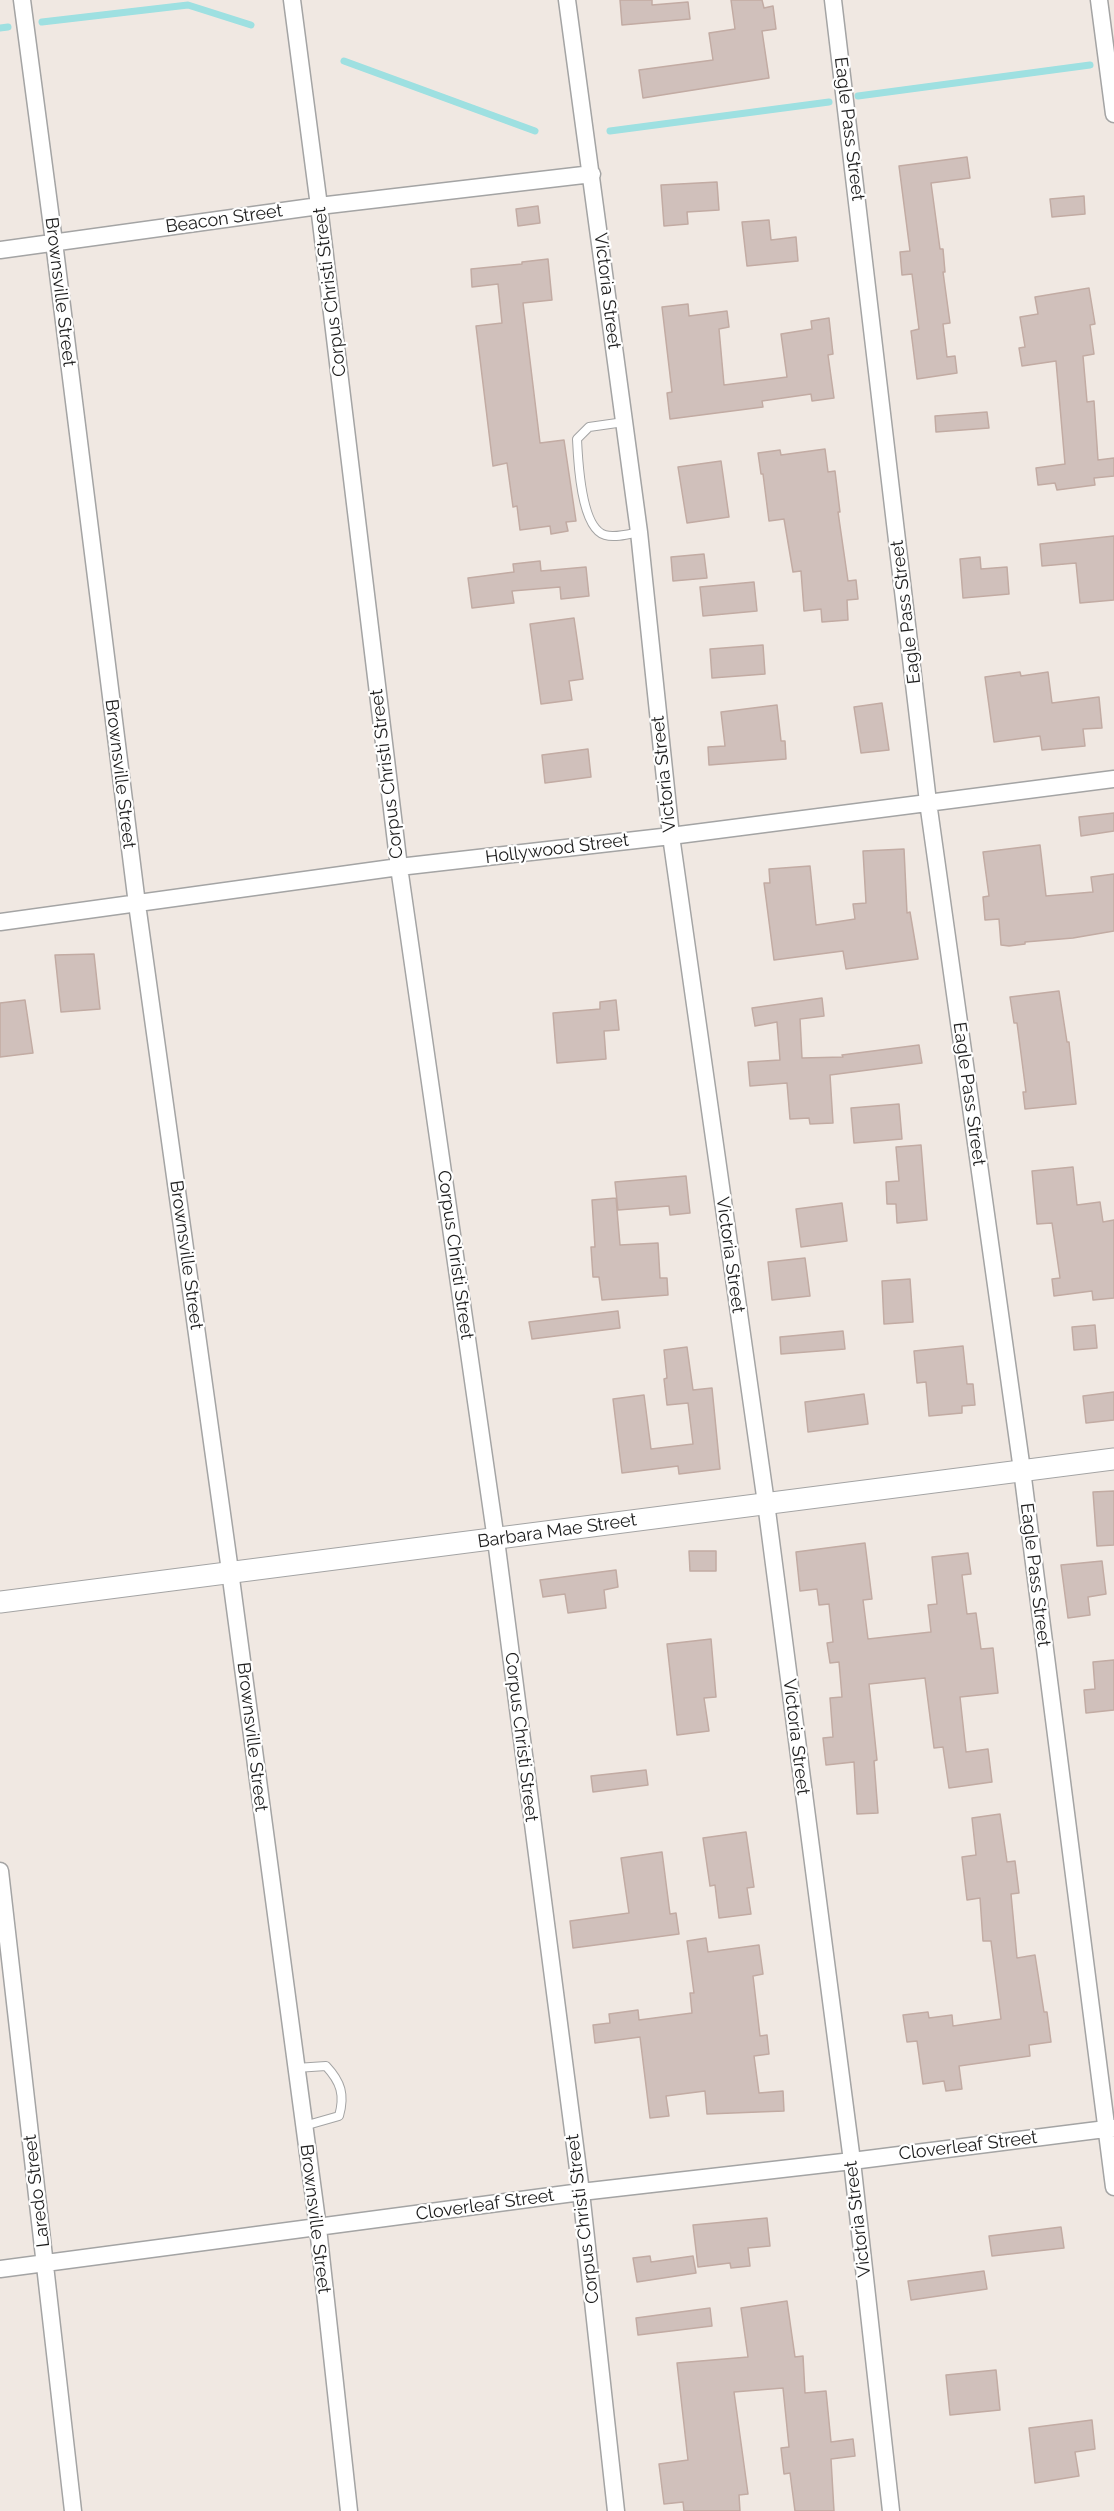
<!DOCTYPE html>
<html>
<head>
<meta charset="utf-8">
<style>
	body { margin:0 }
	canvas { display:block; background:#f0e8e2 }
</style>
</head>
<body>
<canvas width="1114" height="2511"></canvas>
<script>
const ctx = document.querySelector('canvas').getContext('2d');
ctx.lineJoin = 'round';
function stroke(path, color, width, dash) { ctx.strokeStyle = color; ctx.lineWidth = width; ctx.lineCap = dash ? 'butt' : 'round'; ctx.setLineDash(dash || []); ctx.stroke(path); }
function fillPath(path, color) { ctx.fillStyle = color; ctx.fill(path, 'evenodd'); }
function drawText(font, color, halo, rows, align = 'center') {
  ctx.font = font + ' Raleway,sans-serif'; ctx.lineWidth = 4.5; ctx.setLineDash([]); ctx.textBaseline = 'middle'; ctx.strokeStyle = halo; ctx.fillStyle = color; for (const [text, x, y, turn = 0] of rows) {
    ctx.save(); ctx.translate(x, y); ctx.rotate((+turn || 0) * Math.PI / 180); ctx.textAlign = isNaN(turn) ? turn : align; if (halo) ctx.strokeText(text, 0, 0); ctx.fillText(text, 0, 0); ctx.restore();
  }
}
const stream = new Path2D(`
	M 42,22 L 188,5 L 251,25
	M 0,28 L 8,27
	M 344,61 L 535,131
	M 858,96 L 1090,65
	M 610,131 L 829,102`);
const building = new Path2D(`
	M 620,0 L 652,0 L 652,5 L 688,2 L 690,19 L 622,25 Z
	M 731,0 L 762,0 L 764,8 L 773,6 L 776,29 L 762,31 L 769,78 L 643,98 L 639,70 L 713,60 L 709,33 L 735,29 Z
	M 967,157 L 970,178 L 931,183 L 940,249 L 943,249 L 945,272 L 943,272 L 950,323 L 943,324 L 947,357 L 955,356 L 957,373 L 917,379 L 911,331 L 919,329 L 912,274 L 902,275 L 900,252 L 910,251 L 899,166 Z
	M 717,182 L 719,210 L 687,212 L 688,224 L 664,226 L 661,185 Z
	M 1084,196 L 1085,214 L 1052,217 L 1050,199 Z
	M 538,206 L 540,223 L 518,226 L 516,209 Z
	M 769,220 L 771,240 L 796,237 L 798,261 L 747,266 L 742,222 Z
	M 548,259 L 552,300 L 523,303 L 540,443 L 564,440 L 576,521 L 566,522 L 568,531 L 551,534 L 550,526 L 520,530 L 517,506 L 513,507 L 507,463 L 493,466 L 476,326 L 502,323 L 498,284 L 472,287 L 471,269 L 522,264 L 522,262 Z
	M 1089,288 L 1095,324 L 1090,325 L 1094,354 L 1083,356 L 1087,402 L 1094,401 L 1098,460 L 1114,458 L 1114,476 L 1094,478 L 1095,485 L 1057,490 L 1055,483 L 1038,485 L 1036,468 L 1065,464 L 1056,361 L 1022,366 L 1019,348 L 1025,347 L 1020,317 L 1038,314 L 1035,297 Z
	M 688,304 L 689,316 L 727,311 L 729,327 L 719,329 L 724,385 L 787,377 L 781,334 L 812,329 L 811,321 L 829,318 L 833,354 L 828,355 L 834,398 L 812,401 L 811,394 L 762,401 L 763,407 L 670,419 L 667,393 L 672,392 L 662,307 Z
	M 987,412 L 989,428 L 936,432 L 935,416 Z
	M 825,449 L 828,472 L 835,471 L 840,512 L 838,512 L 848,581 L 856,580 L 858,599 L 847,600 L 848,620 L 822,622 L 821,609 L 804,611 L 801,571 L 793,572 L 784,519 L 769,521 L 763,474 L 761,474 L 758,453 L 780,450 L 781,455 Z
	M 721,461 L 729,517 L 687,523 L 678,467 Z
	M 1114,536 L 1114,600 L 1080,603 L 1076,563 L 1042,566 L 1040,544 Z
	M 704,554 L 707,578 L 673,581 L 671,557 Z
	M 980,557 L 981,569 L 1007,567 L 1009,594 L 963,598 L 960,559 Z
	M 540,561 L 541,571 L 586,567 L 589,596 L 561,599 L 560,587 L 512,591 L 514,603 L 472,608 L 468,578 L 514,572 L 513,564 Z
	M 754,582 L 757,611 L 703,616 L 700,587 Z
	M 574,618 L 583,679 L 569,681 L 572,700 L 541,704 L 530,624 Z
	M 763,645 L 765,674 L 712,678 L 710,649 Z
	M 1020,672 L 1021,676 L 1048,672 L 1052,703 L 1099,697 L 1102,728 L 1083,729 L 1085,746 L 1042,750 L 1040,736 L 994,742 L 985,677 Z
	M 882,703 L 889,750 L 861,753 L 854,707 Z
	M 777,705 L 781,741 L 785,741 L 786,759 L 709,765 L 708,747 L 725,746 L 721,712 Z
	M 588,749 L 591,777 L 545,783 L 542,755 Z
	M 1114,813 L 1114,831 L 1081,836 L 1079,817 Z
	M 1040,845 L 1046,896 L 1093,892 L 1091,877 L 1114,874 L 1114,931 L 1073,938 L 1025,942 L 1025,944 L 1009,946 L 1001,945 L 999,919 L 985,920 L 983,897 L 989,896 L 983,852 Z
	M 904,849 L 907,913 L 910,912 L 918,959 L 846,969 L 843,951 L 774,960 L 764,883 L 770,883 L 769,869 L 810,866 L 816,925 L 855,919 L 853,904 L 866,903 L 863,851 Z
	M 94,954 L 100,1009 L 61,1012 L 55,955 Z
	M 1059,991 L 1067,1042 L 1069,1042 L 1076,1104 L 1025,1109 L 1023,1092 L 1026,1092 L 1017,1023 L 1014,1023 L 1010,997 Z
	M 822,998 L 824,1016 L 800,1019 L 802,1058 L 843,1057 L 842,1055 L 919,1045 L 922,1063 L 830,1075 L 833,1123 L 810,1124 L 809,1118 L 790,1119 L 787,1083 L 750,1086 L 748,1062 L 780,1060 L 777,1022 L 755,1026 L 752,1008 Z
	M 25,1000 L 33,1053 L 0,1057 L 0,1003 Z
	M 616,1000 L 619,1030 L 604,1031 L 606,1059 L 557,1063 L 553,1013 L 600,1009 L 600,1002 Z
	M 899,1104 L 902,1139 L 854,1143 L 851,1108 Z
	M 921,1145 L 927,1220 L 897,1223 L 896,1204 L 887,1204 L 886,1182 L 899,1181 L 896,1147 Z
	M 1073,1167 L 1077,1205 L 1100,1202 L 1103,1222 L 1114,1220 L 1114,1298 L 1093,1300 L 1092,1291 L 1054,1296 L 1052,1279 L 1060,1278 L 1052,1223 L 1037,1224 L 1032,1171 Z
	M 686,1176 L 690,1213 L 670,1215 L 669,1206 L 618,1210 L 615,1182 Z
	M 616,1198 L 620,1245 L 658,1243 L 660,1278 L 667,1278 L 668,1295 L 602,1300 L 599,1277 L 593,1277 L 591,1247 L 595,1247 L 592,1200 Z
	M 842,1203 L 847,1241 L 801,1247 L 796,1209 Z
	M 805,1258 L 810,1296 L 772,1300 L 768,1262 Z
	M 910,1279 L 913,1322 L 884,1324 L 882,1281 Z
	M 618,1311 L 620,1328 L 532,1339 L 529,1322 Z
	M 1095,1325 L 1097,1348 L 1074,1350 L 1072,1327 Z
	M 843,1331 L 845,1349 L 781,1354 L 780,1337 Z
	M 963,1346 L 967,1384 L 973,1384 L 975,1405 L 962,1406 L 962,1413 L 929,1416 L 926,1382 L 917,1383 L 914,1351 Z
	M 687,1347 L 693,1390 L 712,1388 L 720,1469 L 679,1474 L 678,1466 L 622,1473 L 613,1399 L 644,1395 L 651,1449 L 693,1444 L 688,1403 L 667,1405 L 664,1379 L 667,1378 L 664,1350 Z
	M 1114,1392 L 1114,1420 L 1086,1423 L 1083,1396 Z
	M 864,1394 L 868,1424 L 808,1432 L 805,1402 Z
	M 1114,1491 L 1114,1545 L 1097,1546 L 1093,1492 Z
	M 865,1543 L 872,1599 L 863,1600 L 868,1639 L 931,1632 L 928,1605 L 937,1604 L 932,1557 L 968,1553 L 971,1574 L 962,1575 L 967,1614 L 976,1613 L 981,1649 L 993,1648 L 998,1693 L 960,1697 L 966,1752 L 988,1749 L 992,1782 L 949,1788 L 943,1747 L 934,1748 L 925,1678 L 869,1684 L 877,1760 L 874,1761 L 878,1813 L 857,1814 L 854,1762 L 826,1765 L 823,1738 L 833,1737 L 830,1698 L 842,1697 L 839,1662 L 830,1663 L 827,1643 L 833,1642 L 829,1604 L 819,1605 L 817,1589 L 800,1591 L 796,1552 Z
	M 689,1551 L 716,1551 L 716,1571 L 690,1571 Z
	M 1102,1561 L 1106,1594 L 1088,1597 L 1090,1615 L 1068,1618 L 1061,1565 Z
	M 616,1570 L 618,1587 L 604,1590 L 606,1608 L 568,1613 L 565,1594 L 543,1597 L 540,1580 Z
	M 711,1639 L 716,1697 L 704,1698 L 709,1731 L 677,1735 L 667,1644 Z
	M 1114,1660 L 1114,1710 L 1086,1713 L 1084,1690 L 1095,1689 L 1093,1662 Z
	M 646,1770 L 648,1785 L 593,1792 L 591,1776 Z
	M 1000,1814 L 1007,1862 L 1015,1861 L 1019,1893 L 1011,1894 L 1017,1958 L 1035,1955 L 1044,2012 L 1047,2012 L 1051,2042 L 1029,2045 L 1030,2056 L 959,2066 L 962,2089 L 946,2091 L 944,2081 L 923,2084 L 917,2041 L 907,2042 L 903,2015 L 928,2012 L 929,2018 L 952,2015 L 953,2026 L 1001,2019 L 991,1941 L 983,1941 L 980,1898 L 967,1900 L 962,1857 L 976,1855 L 972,1818 Z
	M 746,1832 L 754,1887 L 747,1888 L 751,1914 L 719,1918 L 715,1885 L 710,1886 L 703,1838 Z
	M 662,1852 L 670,1914 L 676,1913 L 679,1934 L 573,1948 L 570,1921 L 629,1913 L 621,1858 Z
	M 706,1938 L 708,1952 L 759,1945 L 763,1974 L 753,1976 L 760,2036 L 767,2035 L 769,2054 L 754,2056 L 759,2093 L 783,2091 L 784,2111 L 707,2114 L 705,2091 L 666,2096 L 669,2116 L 650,2118 L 640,2037 L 595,2043 L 593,2025 L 610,2023 L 609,2014 L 638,2010 L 639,2020 L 692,2013 L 690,1993 L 694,1993 L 687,1941 Z
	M 767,2218 L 770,2246 L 748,2248 L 750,2266 L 731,2268 L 730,2263 L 698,2267 L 693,2225 Z
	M 1061,2227 L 1064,2248 L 992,2256 L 989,2236 Z
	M 650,2256 L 651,2262 L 693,2256 L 696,2273 L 637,2282 L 633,2258 Z
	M 984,2271 L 987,2289 L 911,2300 L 908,2281 Z
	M 787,2301 L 795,2357 L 803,2356 L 805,2393 L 826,2391 L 831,2442 L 853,2439 L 855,2456 L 831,2459 L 834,2511 L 795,2511 L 790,2473 L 784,2474 L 781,2448 L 789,2447 L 783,2388 L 734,2392 L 748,2494 L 739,2495 L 740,2511 L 684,2511 L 683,2502 L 664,2504 L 659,2464 L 688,2460 L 677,2363 L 748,2357 L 741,2308 Z
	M 710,2308 L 712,2326 L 638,2335 L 636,2318 Z
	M 996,2370 L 1000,2410 L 950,2415 L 946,2375 Z
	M 1092,2420 L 1095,2449 L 1075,2452 L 1079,2476 L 1035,2483 L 1029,2428 Z`);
const service = new Path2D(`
	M 624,422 L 589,427 L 577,439 C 578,461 581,528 605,535 C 615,538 629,534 639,532
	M 296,2068 L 326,2066 C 341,2082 345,2095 339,2116 L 304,2126`);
const minor = new Path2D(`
	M 22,0 L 54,242 L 137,904 L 230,1571 L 318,2228 L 349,2511
	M 292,0 L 319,206 L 399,867 L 496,1540 L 581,2192 L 616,2511
	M 567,0 L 639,532 L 671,836 L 766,1503 L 852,2161 L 891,2511
	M 833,0 L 928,802 L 1022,1470 L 1114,2187
	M 1099,0 L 1114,114
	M 0,250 L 319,206 L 592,174
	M 0,922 L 399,867 L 671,836 L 1114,779
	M 0,1871 L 73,2511
	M 0,2269 L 581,2192 L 852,2161 L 1114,2128`);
const tertiary = new Path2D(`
	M 0,1602 L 1114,1459`);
const streetNames = [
	["Eagle Pass Street",849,129,83],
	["Beacon Street",224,219,-8],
	["Victoria Street",607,291,83],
	["Brownsville Street",60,292,83],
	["Corpus Christi Street",330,292,-97],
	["Eagle Pass Street",906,612,-97],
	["Brownsville Street",120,774,83],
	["Corpus Christi Street",387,774,-97],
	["Victoria Street",664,774,-96],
	["Hollywood Street",557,849,-7],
	["Eagle Pass Street",969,1094,82],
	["Brownsville Street",186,1255,82],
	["Corpus Christi Street",455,1255,82],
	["Victoria Street",730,1255,82],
	["Barbara Mae Street",557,1531,-8],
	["Eagle Pass Street",1035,1575,83],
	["Brownsville Street",252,1737,83],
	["Corpus Christi Street",521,1737,83],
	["Victoria Street",796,1737,83],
	["Cloverleaf Street",968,2146,-7],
	["Laredo Street",37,2191,-97],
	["Cloverleaf Street",485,2205,-8],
	["Brownsville Street",315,2219,83],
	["Corpus Christi Street",583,2219,-97],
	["Victoria Street",858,2219,-97]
];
stroke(stream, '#9ee0e1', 7);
fillPath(building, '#d0c0bb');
stroke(building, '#c2aba3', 1.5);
stroke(service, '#a4a4a4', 10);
stroke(minor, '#a4a4a4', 19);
stroke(tertiary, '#a4a4a4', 23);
stroke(service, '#fff', 8);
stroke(minor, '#fff', 16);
stroke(tertiary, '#fff', 21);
drawText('18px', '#1d1d1d', '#fff', streetNames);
</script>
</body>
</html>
